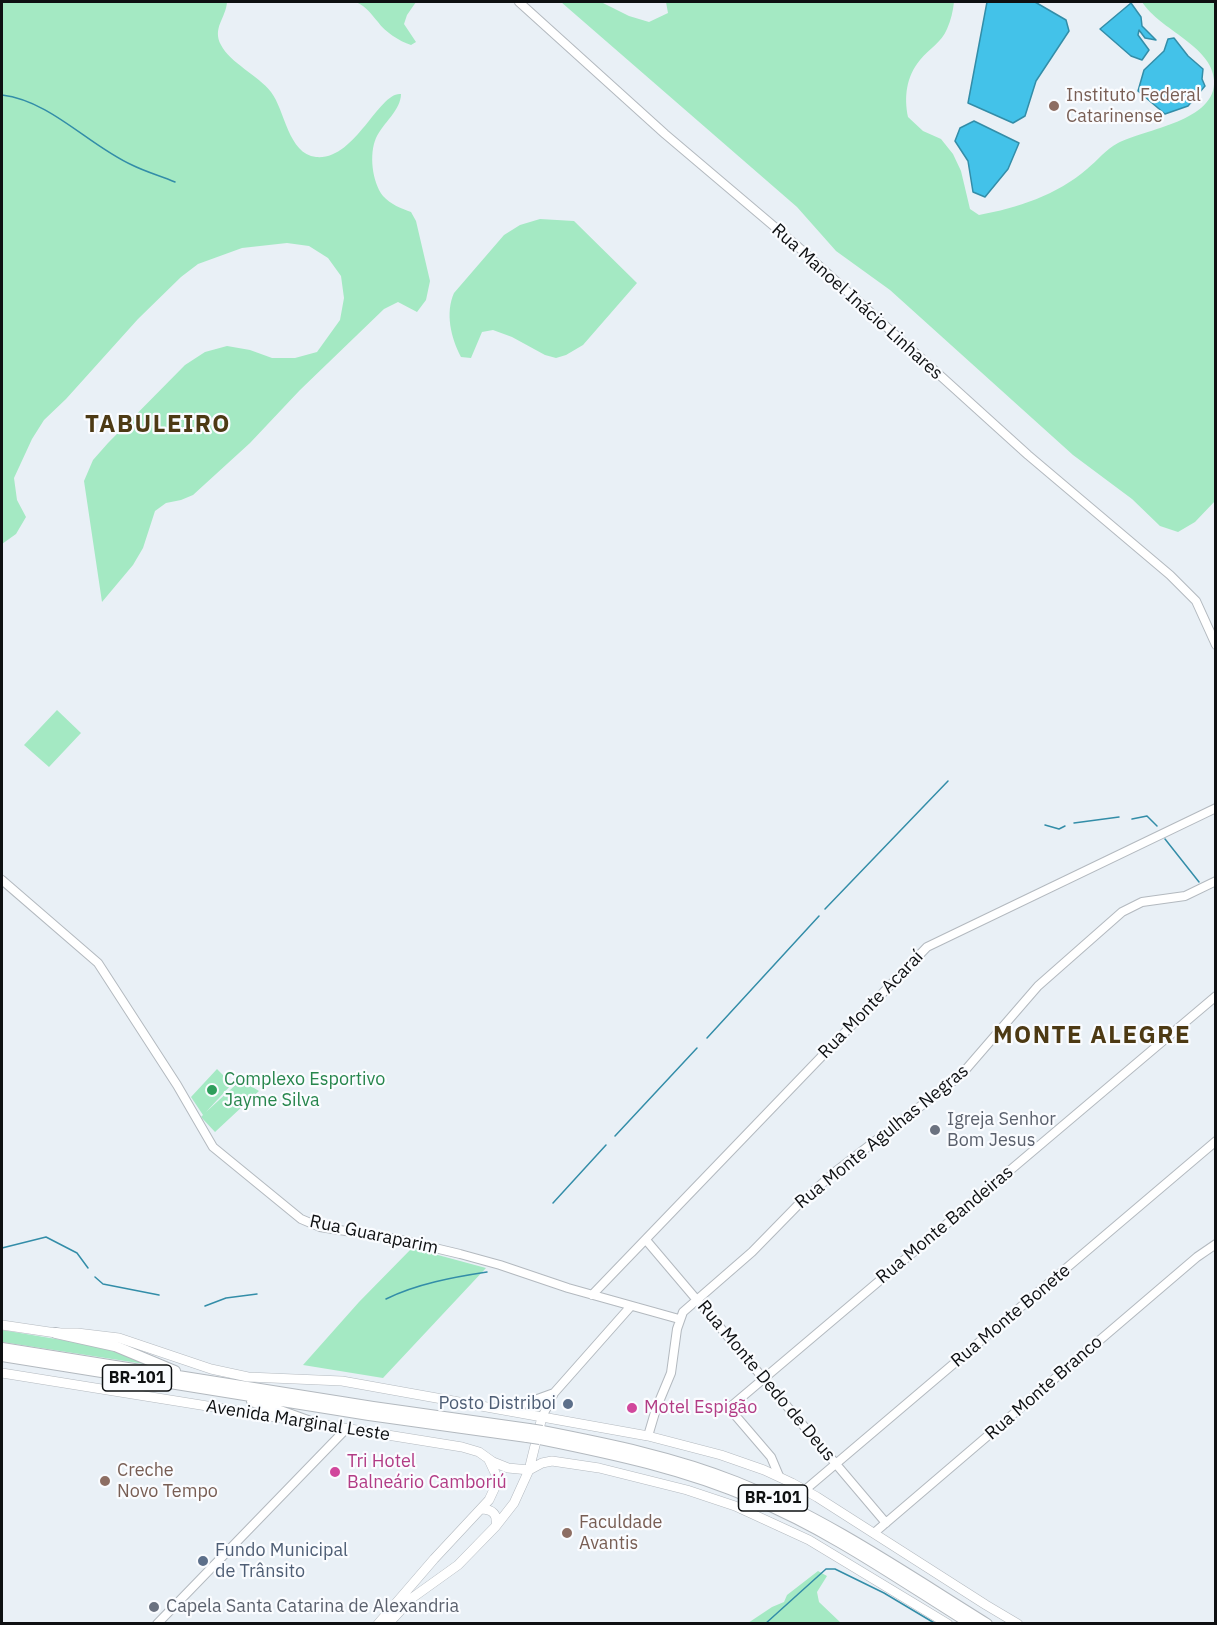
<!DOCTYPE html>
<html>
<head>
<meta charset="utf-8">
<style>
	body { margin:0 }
	#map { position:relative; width:1217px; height:1625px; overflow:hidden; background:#e9f0f6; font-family:"IBM Plex Sans",sans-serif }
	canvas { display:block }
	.frame { position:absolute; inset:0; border:3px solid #0e1012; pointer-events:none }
</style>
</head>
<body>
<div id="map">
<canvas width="1217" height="1625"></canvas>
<div class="frame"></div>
</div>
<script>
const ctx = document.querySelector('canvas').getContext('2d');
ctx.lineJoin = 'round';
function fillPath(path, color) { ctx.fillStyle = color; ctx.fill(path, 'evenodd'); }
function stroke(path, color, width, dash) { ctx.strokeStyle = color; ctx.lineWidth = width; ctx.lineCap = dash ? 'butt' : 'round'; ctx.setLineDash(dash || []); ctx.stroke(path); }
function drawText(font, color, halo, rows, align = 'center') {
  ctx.font = font + ' "IBM Plex Sans",sans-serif'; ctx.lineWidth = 4.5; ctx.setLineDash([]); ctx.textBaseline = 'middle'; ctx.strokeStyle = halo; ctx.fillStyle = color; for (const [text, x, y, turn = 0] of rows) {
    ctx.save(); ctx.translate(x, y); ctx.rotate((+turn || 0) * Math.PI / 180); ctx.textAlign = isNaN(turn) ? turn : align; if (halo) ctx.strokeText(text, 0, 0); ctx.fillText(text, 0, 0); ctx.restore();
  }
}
const green = new Path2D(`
	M 2,2 L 227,2 C 226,18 212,28 221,45 C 230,63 258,75 271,92 C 285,110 288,154 316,157 C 355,161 379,91 401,94 C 401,110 383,123 376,138 C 369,154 372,182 383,196 C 390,204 402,209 411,212 L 416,221 L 430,281 L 426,300 L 417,312 L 398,302 L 384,309 L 300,390 L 250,443 L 193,495 L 181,500 L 166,503 L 155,511 L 143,548 L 133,565 L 102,602 L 84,481 L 93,460 L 108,443 L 185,365 L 205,352 L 227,346 L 250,350 L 272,358 L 295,358 L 317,352 L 340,320 L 344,298 L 341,276 L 328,258 L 309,246 L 287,243 L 242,248 L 198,264 L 181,277 L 138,319 L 66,399 L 44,420 L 32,439 L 14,478 L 17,500 L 26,517 L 16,534 L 2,544 Z
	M 356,2 L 416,2 L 407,15 L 404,24 L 416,42 L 411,45 C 399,41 385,32 378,22 C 370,13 367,7 356,2 Z
	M 561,2 L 601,2 L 629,16 L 649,22 L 668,13 L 666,2 L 954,2 C 953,11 951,20 947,29 C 942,42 929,49 920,60 C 906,77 904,97 908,117 L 923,131 L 941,139 L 953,154 L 961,171 L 970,209 L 979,215 C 1017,208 1057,195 1087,169 C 1098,160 1105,150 1118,143 C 1145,129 1217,121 1214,80 C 1212,46 1160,30 1142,2 L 1215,2 L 1215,501 L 1195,522 L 1178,532 L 1160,526 L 1132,499 L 1073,455 L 890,290 L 836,251 L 797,207 Z
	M 540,219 L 574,221 L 637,283 L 583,345 L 566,355 L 556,358 L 545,355 L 512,337 L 493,330 L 482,332 L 471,358 L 461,357 C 451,338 445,313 454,293 L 504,235 L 520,225 Z
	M 57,710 L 81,733 L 49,767 L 24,745 Z
	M 217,1069 L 232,1084 L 206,1112 L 241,1080 L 259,1091 L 215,1132 L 201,1117 L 203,1115 L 191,1097 Z
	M 412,1248 L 486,1268 L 383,1378 L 303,1365 L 359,1302 Z
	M 2,1330 L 104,1347 L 151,1365 L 2,1342 Z
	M 818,1571 L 827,1576 L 817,1592 L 819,1602 L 841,1623 L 748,1623 L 772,1607 L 784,1602 L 787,1595 Z`);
const water = new Path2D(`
	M 987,2 L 1035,2 L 1066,20 L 1069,31 L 1036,81 L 1025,116 L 1013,123 L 968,103 Z
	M 1131,3 L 1141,17 L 1142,26 L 1156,40 L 1145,38 L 1139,30 L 1138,35 L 1149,50 L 1142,60 L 1131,56 L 1100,29 Z
	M 1174,38 L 1188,56 L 1203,69 L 1202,79 L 1205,86 L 1188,106 L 1165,114 L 1138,91 L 1144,70 L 1164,51 L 1168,39 Z
	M 974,121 L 1019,143 L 1008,169 L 985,197 L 973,192 L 968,161 L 955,141 L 960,128 Z`);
const stream = new Path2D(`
	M 2,95 C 51,101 88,145 132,165 C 146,172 161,176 175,182
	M 1132,819 L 1147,816 L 1157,826
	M 1074,823 L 1119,817
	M 1045,825 L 1059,829 L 1065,826
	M 1165,839 L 1199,882
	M 825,909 L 948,781
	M 707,1038 L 819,916
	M 615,1136 L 697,1048
	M 553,1203 L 606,1145
	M 2,1248 L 46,1237 L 77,1253 L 88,1268
	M 95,1277 L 103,1284 L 159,1295
	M 386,1299 C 416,1284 454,1277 487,1272
	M 205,1306 L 226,1298 L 257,1294
	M 765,1624 L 826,1569 L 835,1569 L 884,1593 L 936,1624`);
const secondary = new Path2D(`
	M 519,2 L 665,134 L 796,245 L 1028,455 L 1170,575 L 1196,601 L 1216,645
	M 2,880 L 98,963 L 177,1085 L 213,1147 L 301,1219 L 320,1227 L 397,1239 L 460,1254 L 500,1265 L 568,1288 L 679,1319
	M 646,1240 L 886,1523
	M 592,1295 L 927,947 L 1216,808
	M 507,1410 L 554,1393
	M 542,1417 L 554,1393 L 631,1306
	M 648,1436 L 656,1409 L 671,1373 L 677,1329 L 683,1312 L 752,1252 L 797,1206 L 835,1172 L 961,1075 L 1038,986 L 1122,912 L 1142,902 L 1185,896 L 1216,881
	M 779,1476 L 771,1457 L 729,1408 L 1216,996
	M 805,1490 L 1216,1141
	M 874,1533 L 1197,1257 L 1216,1244
	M 157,1624 L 347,1428`);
const primary = new Path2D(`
	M 2,1325 L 56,1333 L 77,1333 L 119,1338 L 211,1369 L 248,1377 L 342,1381 L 648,1436 L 721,1455 L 764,1470 L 792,1483 L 817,1497 L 986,1605 L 1018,1624
	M 2,1373 L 462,1447 L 479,1452 L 493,1462 L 508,1468 L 529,1470 L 542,1463 L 552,1461 L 599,1468 L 687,1490 L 735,1506 L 809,1540 L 948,1624
	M 481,1509 C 493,1509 498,1515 496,1526
	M 378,1624 L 434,1559 L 489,1500 L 496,1485 L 496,1475 L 489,1460
	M 388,1624 L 412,1598 L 458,1565 L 496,1526 L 514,1503 L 529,1470 L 542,1417`);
const highway = new Path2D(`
	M 56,1333 L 115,1346 L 175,1371
	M 2,1348 L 373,1407 L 529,1429
	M 2,1356 L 369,1415 L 527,1437
	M 252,1401 L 316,1424
	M 542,1431 C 608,1444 674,1457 736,1482 C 825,1518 905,1573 987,1624
	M 540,1439 C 614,1454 685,1469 754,1499 C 831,1531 900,1580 971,1624`);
const highwayBridge = new Path2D(`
	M 529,1429 L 542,1431
	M 527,1437 L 540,1439`);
const markers = [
	[1054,106,6,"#8d6e63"],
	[212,1090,6,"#2e9e5b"],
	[935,1130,6,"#6b7280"],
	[568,1404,6,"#5c6f8a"],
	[632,1408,6,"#d1479c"],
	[335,1472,6,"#d1479c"],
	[105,1481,6,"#8d6e63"],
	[567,1533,6,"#8d6e63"],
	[203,1561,6,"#5c6f8a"],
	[154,1607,6,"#6b7280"]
];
const shields = [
	[137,1378,69],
	[773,1498,69]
];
const shieldNames = [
	["BR-101",137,1378],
	["BR-101",773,1498]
];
const educationNames = [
	["Instituto Federal",1066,96],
	["Catarinense",1066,117],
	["Creche",117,1471],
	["Novo Tempo",117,1492],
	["Faculdade",579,1523],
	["Avantis",579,1544]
];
const streetNames = [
	["Rua Manoel Inácio Linhares",857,302,42],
	["Rua Monte Acaraí",871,1005,-46],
	["Rua Monte Agulhas Negras",882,1137,-39],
	["Rua Monte Bandeiras",945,1225,-40],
	["Rua Guaraparim",374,1235,12],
	["Rua Monte Bonete",1011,1316,-40],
	["Rua Monte Dedo de Deus",766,1381,50],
	["Rua Monte Branco",1044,1388,-41],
	["Avenida Marginal Leste",298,1421,9]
];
const leisureNames = [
	["Complexo Esportivo",224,1080],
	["Jayme Silva",224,1101]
];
const worshipNames = [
	["Igreja Senhor",947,1120],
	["Bom Jesus",947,1141],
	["Capela Santa Catarina de Alexandria",166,1607]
];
const serviceNames = [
	["Posto Distriboi",556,1404],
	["Fundo Municipal",215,1551,"left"],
	["de Trânsito",215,1572,"left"]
];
const hotelNames = [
	["Motel Espigão",644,1408],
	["Tri Hotel",347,1462],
	["Balneário Camboriú",347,1483]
];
const districtNames = [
	["TABULEIRO",158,425],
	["MONTE ALEGRE",1092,1036]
];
fillPath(green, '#a4e9c3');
fillPath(water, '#43c2e9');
stroke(water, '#338da8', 1.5);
stroke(stream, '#338da8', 1.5);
stroke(secondary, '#b3b9bf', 10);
stroke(primary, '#b3b9bf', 10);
stroke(highway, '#b3b9bf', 12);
stroke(secondary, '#fff', 8);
stroke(primary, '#fff', 9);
stroke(highway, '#fff', 10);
stroke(highwayBridge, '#b3b9bf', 12, []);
stroke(highwayBridge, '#fff', 10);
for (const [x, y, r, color] of markers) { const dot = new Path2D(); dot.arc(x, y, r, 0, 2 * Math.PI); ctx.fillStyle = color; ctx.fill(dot); stroke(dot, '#fafcff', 2); }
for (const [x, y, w] of shields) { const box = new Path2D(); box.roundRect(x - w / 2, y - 13, w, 26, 4.5); ctx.fillStyle = '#fafcff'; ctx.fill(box); stroke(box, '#0e1012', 1.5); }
drawText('bold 16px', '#0e1012', null, shieldNames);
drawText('18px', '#785e54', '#fafcff', educationNames, 'left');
drawText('18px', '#0e1012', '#fafcff', streetNames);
drawText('18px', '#27864d', '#fafcff', leisureNames, 'left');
drawText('18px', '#5b616d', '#fafcff', worshipNames, 'left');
drawText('18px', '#4e5e75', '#fafcff', serviceNames, 'right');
drawText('18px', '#b23c85', '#fafcff', hotelNames, 'left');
ctx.letterSpacing = '1.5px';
drawText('bold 24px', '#4d3a14', '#fafcff', districtNames);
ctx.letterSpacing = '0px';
</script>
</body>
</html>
